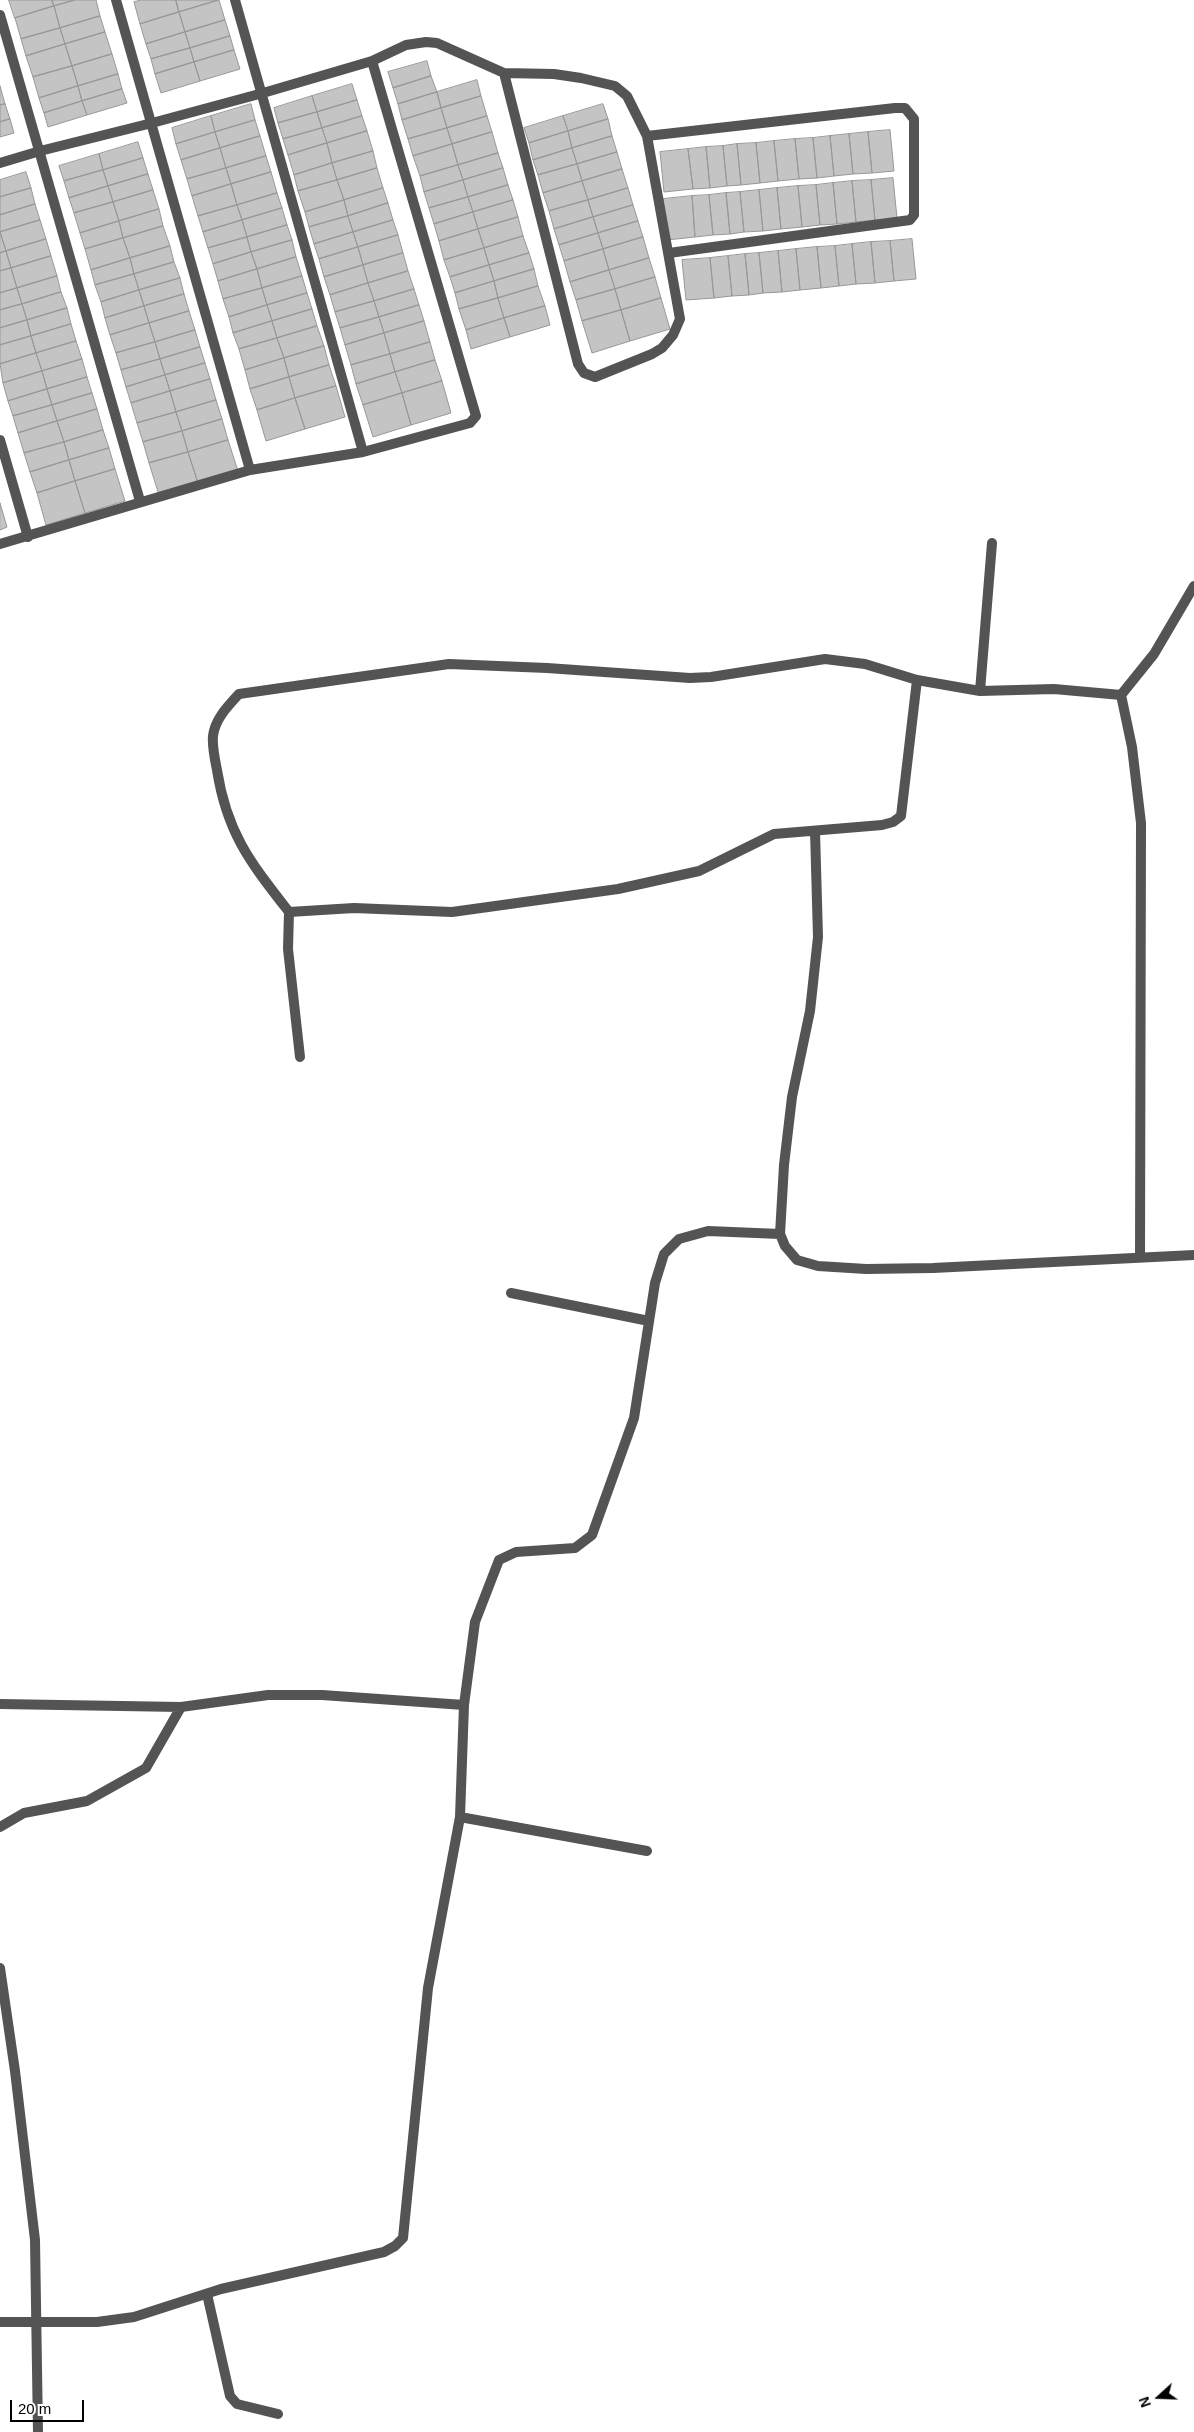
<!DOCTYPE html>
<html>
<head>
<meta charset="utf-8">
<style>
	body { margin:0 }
	#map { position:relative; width:1194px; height:2432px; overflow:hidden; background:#fff; font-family:Arial,sans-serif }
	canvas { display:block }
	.north { position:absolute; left:1134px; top:2372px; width:50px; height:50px; -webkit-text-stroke:4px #fff; paint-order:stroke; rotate:250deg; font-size:14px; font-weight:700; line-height:20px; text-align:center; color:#000 }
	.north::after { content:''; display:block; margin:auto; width:18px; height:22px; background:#000; clip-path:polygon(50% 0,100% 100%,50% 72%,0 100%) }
	.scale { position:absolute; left:10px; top:2400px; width:74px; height:22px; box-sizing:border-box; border:2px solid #000; border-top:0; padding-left:6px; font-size:15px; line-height:18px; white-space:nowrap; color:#000; -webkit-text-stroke:4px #fff; paint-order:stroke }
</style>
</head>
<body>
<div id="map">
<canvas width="1194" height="2432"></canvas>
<div class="north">N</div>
<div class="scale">20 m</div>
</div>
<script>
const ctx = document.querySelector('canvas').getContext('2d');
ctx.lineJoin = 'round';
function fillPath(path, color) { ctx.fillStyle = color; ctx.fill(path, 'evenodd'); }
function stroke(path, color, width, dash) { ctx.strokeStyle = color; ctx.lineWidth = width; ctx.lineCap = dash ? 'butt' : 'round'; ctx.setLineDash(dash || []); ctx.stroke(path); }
const building = new Path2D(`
	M 9,0 L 52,0 L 54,6 L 15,18 Z
	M 52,0 L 75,0 L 54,6 Z
	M 75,0 L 96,0 L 100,16 L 60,28 L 54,6 Z
	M 142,0 L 176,0 L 179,12 L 140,24 L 134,2 Z
	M 176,0 L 219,0 L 179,12 Z
	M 219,0 L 225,20 L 185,32 L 179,12 Z
	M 54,6 L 60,28 L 21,39 L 15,18 Z
	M 179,12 L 185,32 L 146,44 L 140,24 Z
	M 100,16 L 105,32 L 65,44 L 60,28 Z
	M 225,20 L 230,36 L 190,48 L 185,32 Z
	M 60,28 L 65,44 L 26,56 L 21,39 Z
	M 105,32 L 112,54 L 72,66 L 65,44 Z
	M 185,32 L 190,48 L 151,59 L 146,44 Z
	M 230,36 L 234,50 L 194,62 L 190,48 Z
	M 65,44 L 72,66 L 33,77 L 26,56 Z
	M 190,48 L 194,62 L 155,74 L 151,59 Z
	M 234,50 L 240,69 L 200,81 L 194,62 Z
	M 112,54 L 118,74 L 78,86 L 72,66 Z
	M 427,61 L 431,76 L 393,88 L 388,72 Z
	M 194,62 L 200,81 L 161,93 L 155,74 Z
	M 72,66 L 78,86 L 39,98 L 33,77 Z
	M 118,74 L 122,89 L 82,101 L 78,86 Z
	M 431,76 L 437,92 L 398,104 L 393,88 Z
	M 477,80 L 481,96 L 441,108 L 437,92 Z
	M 352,84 L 357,100 L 317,112 L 312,96 Z
	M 0,86 L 5,104 L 0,105 Z
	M 78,86 L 82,101 L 44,113 L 39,98 Z
	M 122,89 L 127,103 L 87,115 L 82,101 Z
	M 437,92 L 441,108 L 402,120 L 398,104 Z
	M 312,96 L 317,112 L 278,123 L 274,108 Z
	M 481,96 L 487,116 L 447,128 L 441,108 Z
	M 357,100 L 362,116 L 322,128 L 317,112 Z
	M 82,101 L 87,115 L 48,127 L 44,113 Z
	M 5,104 L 10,119 L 0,122 L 0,105 Z
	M 251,104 L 255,120 L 215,132 L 211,116 Z
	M 603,104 L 608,119 L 568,131 L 563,116 Z
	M 441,108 L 447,128 L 408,139 L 402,120 Z
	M 317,112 L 322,128 L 283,139 L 278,123 Z
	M 211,116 L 215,132 L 176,144 L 172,128 Z
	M 362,116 L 367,131 L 327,143 L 322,128 Z
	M 487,116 L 492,132 L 452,144 L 447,128 Z
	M 563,116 L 568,131 L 529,143 L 524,128 Z
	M 10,119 L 14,133 L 0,137 L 0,122 Z
	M 608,119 L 612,136 L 572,148 L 568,131 Z
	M 255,120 L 260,136 L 220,148 L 215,132 Z
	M 322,128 L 327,143 L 288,155 L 283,139 Z
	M 447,128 L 452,144 L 413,156 L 408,139 Z
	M 890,130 L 894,171 L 872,173 L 868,132 Z
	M 367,131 L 373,151 L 332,163 L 327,143 Z
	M 568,131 L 572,148 L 533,160 L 529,143 Z
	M 215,132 L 220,148 L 181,160 L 176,144 Z
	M 492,132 L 498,153 L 458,165 L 452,144 Z
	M 868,132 L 872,173 L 853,174 L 849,134 Z
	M 849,134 L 853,174 L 834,176 L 830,136 Z
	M 260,136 L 266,156 L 226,168 L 220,148 Z
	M 612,136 L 617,152 L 577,164 L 572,148 Z
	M 830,136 L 834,176 L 817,178 L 813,138 Z
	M 813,138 L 817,178 L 799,179 L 795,139 Z
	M 795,139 L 799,179 L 778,181 L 774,141 Z
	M 774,141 L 778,181 L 760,183 L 756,143 Z
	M 138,142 L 143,158 L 103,170 L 99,154 Z
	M 327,143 L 332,163 L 294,175 L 288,155 Z
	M 756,143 L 760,183 L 741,185 L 737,144 Z
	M 452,144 L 458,165 L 420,176 L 413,156 Z
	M 737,144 L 741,185 L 727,186 L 723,146 Z
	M 723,146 L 727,186 L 710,188 L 706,147 Z
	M 706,147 L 710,188 L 693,189 L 688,149 Z
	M 220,148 L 226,168 L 187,179 L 181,160 Z
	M 572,148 L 577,164 L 538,175 L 533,160 Z
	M 688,149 L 693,189 L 664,192 L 660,152 Z
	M 373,151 L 377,168 L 337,180 L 332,163 Z
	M 617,152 L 622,169 L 582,181 L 577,164 Z
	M 498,153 L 503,168 L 463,180 L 458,165 Z
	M 99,154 L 103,170 L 64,181 L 59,166 Z
	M 266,156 L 271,172 L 231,184 L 226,168 Z
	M 143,158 L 148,174 L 108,186 L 103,170 Z
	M 332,163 L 337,180 L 298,191 L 294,175 Z
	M 577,164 L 582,181 L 543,193 L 538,175 Z
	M 458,165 L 463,180 L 424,192 L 420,176 Z
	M 226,168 L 231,184 L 192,196 L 187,179 Z
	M 377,168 L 383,188 L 344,200 L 337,180 Z
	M 503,168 L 508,185 L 468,197 L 463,180 Z
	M 622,169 L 628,188 L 588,200 L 582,181 Z
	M 103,170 L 108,186 L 69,198 L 64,181 Z
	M 26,172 L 31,188 L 0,197 L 0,180 Z
	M 271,172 L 277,193 L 237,205 L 231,184 Z
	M 148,174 L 153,190 L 113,202 L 108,186 Z
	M 893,178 L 897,218 L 875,220 L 871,180 Z
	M 337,180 L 344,200 L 305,212 L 298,191 Z
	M 463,180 L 468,197 L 429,208 L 424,192 Z
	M 871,180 L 875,220 L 856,222 L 852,181 Z
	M 582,181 L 588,200 L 549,211 L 543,193 Z
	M 852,181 L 856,222 L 837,224 L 833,183 Z
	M 833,183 L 837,224 L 820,225 L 816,185 Z
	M 231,184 L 237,205 L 198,216 L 192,196 Z
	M 508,185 L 513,200 L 473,212 L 468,197 Z
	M 816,185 L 820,225 L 802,227 L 798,186 Z
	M 108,186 L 113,202 L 74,213 L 69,198 Z
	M 798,186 L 802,227 L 781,229 L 777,188 Z
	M 31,188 L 35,204 L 0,215 L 0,197 Z
	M 383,188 L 388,203 L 348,216 L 344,200 Z
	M 628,188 L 633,205 L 593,217 L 588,200 Z
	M 777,188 L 781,229 L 763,231 L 759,190 Z
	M 153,190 L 159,209 L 119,221 L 113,202 Z
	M 759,190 L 763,231 L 744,232 L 740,192 Z
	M 740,192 L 744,232 L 730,234 L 726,193 Z
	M 277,193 L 282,208 L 242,220 L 237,205 Z
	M 726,193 L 730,234 L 713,235 L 709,195 Z
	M 709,195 L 713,235 L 695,237 L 692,196 Z
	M 692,196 L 695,237 L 667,240 L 663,199 Z
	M 468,197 L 473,212 L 434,224 L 429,208 Z
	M 344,200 L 348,216 L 309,227 L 305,212 Z
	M 513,200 L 518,217 L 478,229 L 473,212 Z
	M 588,200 L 593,217 L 554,229 L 549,211 Z
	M 113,202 L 119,221 L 80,233 L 74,213 Z
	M 388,203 L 393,220 L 353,232 L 348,216 Z
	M 35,204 L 40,220 L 0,232 L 0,215 Z
	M 237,205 L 242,220 L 203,232 L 198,216 Z
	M 633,205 L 638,221 L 598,233 L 593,217 Z
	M 282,208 L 287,225 L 247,237 L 242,220 Z
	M 159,209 L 163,226 L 123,238 L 119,221 Z
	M 473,212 L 478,229 L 439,241 L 434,224 Z
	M 348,216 L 353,232 L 314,244 L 309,227 Z
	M 518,217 L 523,236 L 484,248 L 478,229 Z
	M 593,217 L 598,233 L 559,245 L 554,229 Z
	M 40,220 L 46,239 L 6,251 L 0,232 Z
	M 242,220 L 247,237 L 208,248 L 203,232 Z
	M 393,220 L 398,235 L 358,247 L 353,232 Z
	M 119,221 L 123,238 L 85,249 L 80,233 Z
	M 638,221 L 643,237 L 603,249 L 598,233 Z
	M 287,225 L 292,240 L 251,252 L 247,237 Z
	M 163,226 L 170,246 L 130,258 L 123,238 Z
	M 478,229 L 484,248 L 444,260 L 439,241 Z
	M 0,232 L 6,251 L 0,253 Z
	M 353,232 L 358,247 L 319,259 L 314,244 Z
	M 598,233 L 603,249 L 564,261 L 559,245 Z
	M 398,235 L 403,253 L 363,265 L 358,247 Z
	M 523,236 L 529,253 L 489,265 L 484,248 Z
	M 247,237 L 251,252 L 213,264 L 208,248 Z
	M 643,237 L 649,258 L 609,270 L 603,249 Z
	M 123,238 L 130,258 L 91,270 L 85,249 Z
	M 46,239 L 51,256 L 11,268 L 6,251 Z
	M 912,239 L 916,279 L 894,281 L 890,241 Z
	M 292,240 L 296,257 L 257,269 L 251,252 Z
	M 890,241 L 894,281 L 875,283 L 871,242 Z
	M 871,242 L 875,283 L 856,284 L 852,244 Z
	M 852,244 L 856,284 L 839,286 L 835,246 Z
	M 170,246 L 174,262 L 134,274 L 130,258 Z
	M 835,246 L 839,286 L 821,288 L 817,247 Z
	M 358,247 L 363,265 L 324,277 L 319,259 Z
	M 817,247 L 821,288 L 800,290 L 796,249 Z
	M 484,248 L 489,265 L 450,277 L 444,260 Z
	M 603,249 L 609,270 L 570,282 L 564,261 Z
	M 796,249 L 800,290 L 782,292 L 778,251 Z
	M 6,251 L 11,268 L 0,271 L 0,253 Z
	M 778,251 L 782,292 L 763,293 L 759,253 Z
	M 251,252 L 257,269 L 218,281 L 213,264 Z
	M 403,253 L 408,271 L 368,283 L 363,265 Z
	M 529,253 L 534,269 L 494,281 L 489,265 Z
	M 759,253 L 763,293 L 749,295 L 745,254 Z
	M 745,254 L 749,295 L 732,296 L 728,256 Z
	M 51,256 L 57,276 L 17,288 L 11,268 Z
	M 728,256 L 732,296 L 714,298 L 710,258 Z
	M 296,257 L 302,276 L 262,288 L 257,269 Z
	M 130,258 L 134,274 L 95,285 L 91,270 Z
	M 649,258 L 655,277 L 615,289 L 609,270 Z
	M 710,258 L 714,298 L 686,300 L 682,260 Z
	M 174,262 L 180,278 L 139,290 L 134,274 Z
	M 363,265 L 368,283 L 330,295 L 324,277 Z
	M 489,265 L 494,281 L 455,293 L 450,277 Z
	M 11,268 L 17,288 L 0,293 L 0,271 Z
	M 257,269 L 262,288 L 223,299 L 218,281 Z
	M 534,269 L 538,286 L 498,298 L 494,281 Z
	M 609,270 L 615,289 L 576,300 L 570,282 Z
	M 408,271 L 414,289 L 374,301 L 368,283 Z
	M 134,274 L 139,290 L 101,302 L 95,285 Z
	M 57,276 L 61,292 L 22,304 L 17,288 Z
	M 302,276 L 307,293 L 267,305 L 262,288 Z
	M 655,277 L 661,298 L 621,310 L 615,289 Z
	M 180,278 L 184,294 L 144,306 L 139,290 Z
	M 494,281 L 498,298 L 459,309 L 455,293 Z
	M 368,283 L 374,301 L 335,312 L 330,295 Z
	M 538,286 L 545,306 L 504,318 L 498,298 Z
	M 17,288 L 22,304 L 0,310 L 0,293 Z
	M 262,288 L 267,305 L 229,317 L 223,299 Z
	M 414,289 L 419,305 L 379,317 L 374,301 Z
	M 615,289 L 621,310 L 582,321 L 576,300 Z
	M 139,290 L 144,306 L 105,318 L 101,302 Z
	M 61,292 L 67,308 L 27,320 L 22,304 Z
	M 307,293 L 312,309 L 272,321 L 267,305 Z
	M 184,294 L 189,311 L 149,323 L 144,306 Z
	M 498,298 L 504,318 L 466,330 L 459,309 Z
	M 661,298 L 670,329 L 630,341 L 621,310 Z
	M 374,301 L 379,317 L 340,328 L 335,312 Z
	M 22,304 L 27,320 L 0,328 L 0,310 Z
	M 267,305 L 272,321 L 233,333 L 229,317 Z
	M 419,305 L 424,321 L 384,333 L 379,317 Z
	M 144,306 L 149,323 L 110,335 L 105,318 Z
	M 545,306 L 550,325 L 510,337 L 504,318 Z
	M 67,308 L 71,324 L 31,336 L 27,320 Z
	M 312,309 L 317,326 L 277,338 L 272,321 Z
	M 621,310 L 630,341 L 592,353 L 582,321 Z
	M 189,311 L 195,330 L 155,342 L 149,323 Z
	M 379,317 L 384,333 L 345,345 L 340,328 Z
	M 504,318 L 510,337 L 471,349 L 466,330 Z
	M 27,320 L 31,336 L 0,345 L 0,328 Z
	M 272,321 L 277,338 L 239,349 L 233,333 Z
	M 424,321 L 430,342 L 390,354 L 384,333 Z
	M 149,323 L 155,342 L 116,353 L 110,335 Z
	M 71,324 L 76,341 L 36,353 L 31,336 Z
	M 317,326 L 324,346 L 284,358 L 277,338 Z
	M 195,330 L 200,347 L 160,359 L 155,342 Z
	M 384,333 L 390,354 L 351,365 L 345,345 Z
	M 31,336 L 36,353 L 0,364 L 0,345 Z
	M 277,338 L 284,358 L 245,370 L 239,349 Z
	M 76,341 L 82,359 L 42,371 L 36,353 Z
	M 155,342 L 160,359 L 121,370 L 116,353 Z
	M 430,342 L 435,360 L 395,372 L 390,354 Z
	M 324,346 L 329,365 L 289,377 L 284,358 Z
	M 200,347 L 205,363 L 165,375 L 160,359 Z
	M 36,353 L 42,371 L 3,383 L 0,364 Z
	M 390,354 L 395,372 L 356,384 L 351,365 Z
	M 284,358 L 289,377 L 250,389 L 245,370 Z
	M 82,359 L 87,377 L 47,389 L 42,371 Z
	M 160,359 L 165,375 L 126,387 L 121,370 Z
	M 435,360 L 442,381 L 402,393 L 395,372 Z
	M 205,363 L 210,379 L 170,391 L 165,375 Z
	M 329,365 L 336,386 L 295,398 L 289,377 Z
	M 42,371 L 47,389 L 8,401 L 3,383 Z
	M 395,372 L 402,393 L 363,405 L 356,384 Z
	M 165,375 L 170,391 L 131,403 L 126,387 Z
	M 87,377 L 92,393 L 52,405 L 47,389 Z
	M 289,377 L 295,398 L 257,410 L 250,389 Z
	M 210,379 L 216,400 L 176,412 L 170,391 Z
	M 442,381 L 451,413 L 411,425 L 402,393 Z
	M 336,386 L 345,417 L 305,429 L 295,398 Z
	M 47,389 L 52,405 L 13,416 L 8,401 Z
	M 170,391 L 176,412 L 137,423 L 131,403 Z
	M 92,393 L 97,409 L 57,421 L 52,405 Z
	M 402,393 L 411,425 L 373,437 L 363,405 Z
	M 295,398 L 305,429 L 266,441 L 257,410 Z
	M 216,400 L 222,419 L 182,431 L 176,412 Z
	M 52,405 L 57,421 L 18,433 L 13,416 Z
	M 97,409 L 103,430 L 64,442 L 57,421 Z
	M 176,412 L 182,431 L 143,442 L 137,423 Z
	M 222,419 L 228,440 L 188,452 L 182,431 Z
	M 57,421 L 64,442 L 24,453 L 18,433 Z
	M 103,430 L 109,448 L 69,460 L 64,442 Z
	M 182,431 L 188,452 L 149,463 L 143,442 Z
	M 228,440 L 238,471 L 198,483 L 188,452 Z
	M 64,442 L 69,460 L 30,472 L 24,453 Z
	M 109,448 L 115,469 L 75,481 L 69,460 Z
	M 188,452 L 198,483 L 159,495 L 149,463 Z
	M 69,460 L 75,481 L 37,493 L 30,472 Z
	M 115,469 L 125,501 L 85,513 L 75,481 Z
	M 75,481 L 85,513 L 46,525 L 37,493 Z
	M 0,503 L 7,527 L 0,530 Z`);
const service = new Path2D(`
	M 289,912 L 288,949 L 300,1057`);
const minor = new Path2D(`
	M 116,0 L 250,470
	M 235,0 L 363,452
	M 0,15 L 140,501
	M 647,136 L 895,108 L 905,108 L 914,119 L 914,215 L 910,220 L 669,253
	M 0,163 L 40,151 L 152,123 L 263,93 L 372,61 L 406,45 L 426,42 L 437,43 L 504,73 L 554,74 L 581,78 L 615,86 L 627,96 L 647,136 L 680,319 L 673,335 L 662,348 L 652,354 L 595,377 L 584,373 L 578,364 L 504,73
	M 0,440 L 28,537
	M 0,544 L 250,470 L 363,452 L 470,423 L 476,416 L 372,61
	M 917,680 L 901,816 L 893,822 L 882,825 L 774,834 L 699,871 L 618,889 L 452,912 L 354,908 L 289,912 C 251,863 227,834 217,770 C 215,760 212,747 213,736 C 215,719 228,706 239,694 L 449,664 L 547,668 L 690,678 L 711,677 L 825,659 L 865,664 L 917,680 L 980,691 L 1054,689 L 1121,695
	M 980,691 L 992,543
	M 1121,695 L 1132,747 L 1141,823 L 1140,1257
	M 1121,695 L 1154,654 L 1194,586
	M 815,831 L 818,937 L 810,1011 L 792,1097 L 784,1165 L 780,1234 L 785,1246 L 797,1260 L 818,1266 L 866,1269 L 933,1268 L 1194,1255
	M 511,1293 L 649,1321
	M 0,1704 L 181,1707 L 268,1695 L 322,1695 L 464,1705
	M 460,1817 L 647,1851
	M 0,1827 L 24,1813 L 87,1801 L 146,1768 L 181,1707
	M 0,1968 L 15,2071 L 35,2240 L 38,2432
	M 207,2294 L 230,2396 L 237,2404 L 278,2414
	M 0,2322 L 97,2322 L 134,2317 L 221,2289 L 384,2252 L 395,2246 L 403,2238 L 428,1988 L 460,1817 L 464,1705 L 475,1622 L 499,1560 L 516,1552 L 575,1548 L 592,1535 L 634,1418 L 655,1283 L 664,1254 L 679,1239 L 708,1231 L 780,1234`);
fillPath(building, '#c4c4c4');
stroke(building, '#989898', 1);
stroke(service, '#545454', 10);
stroke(minor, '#545454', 10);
</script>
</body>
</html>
